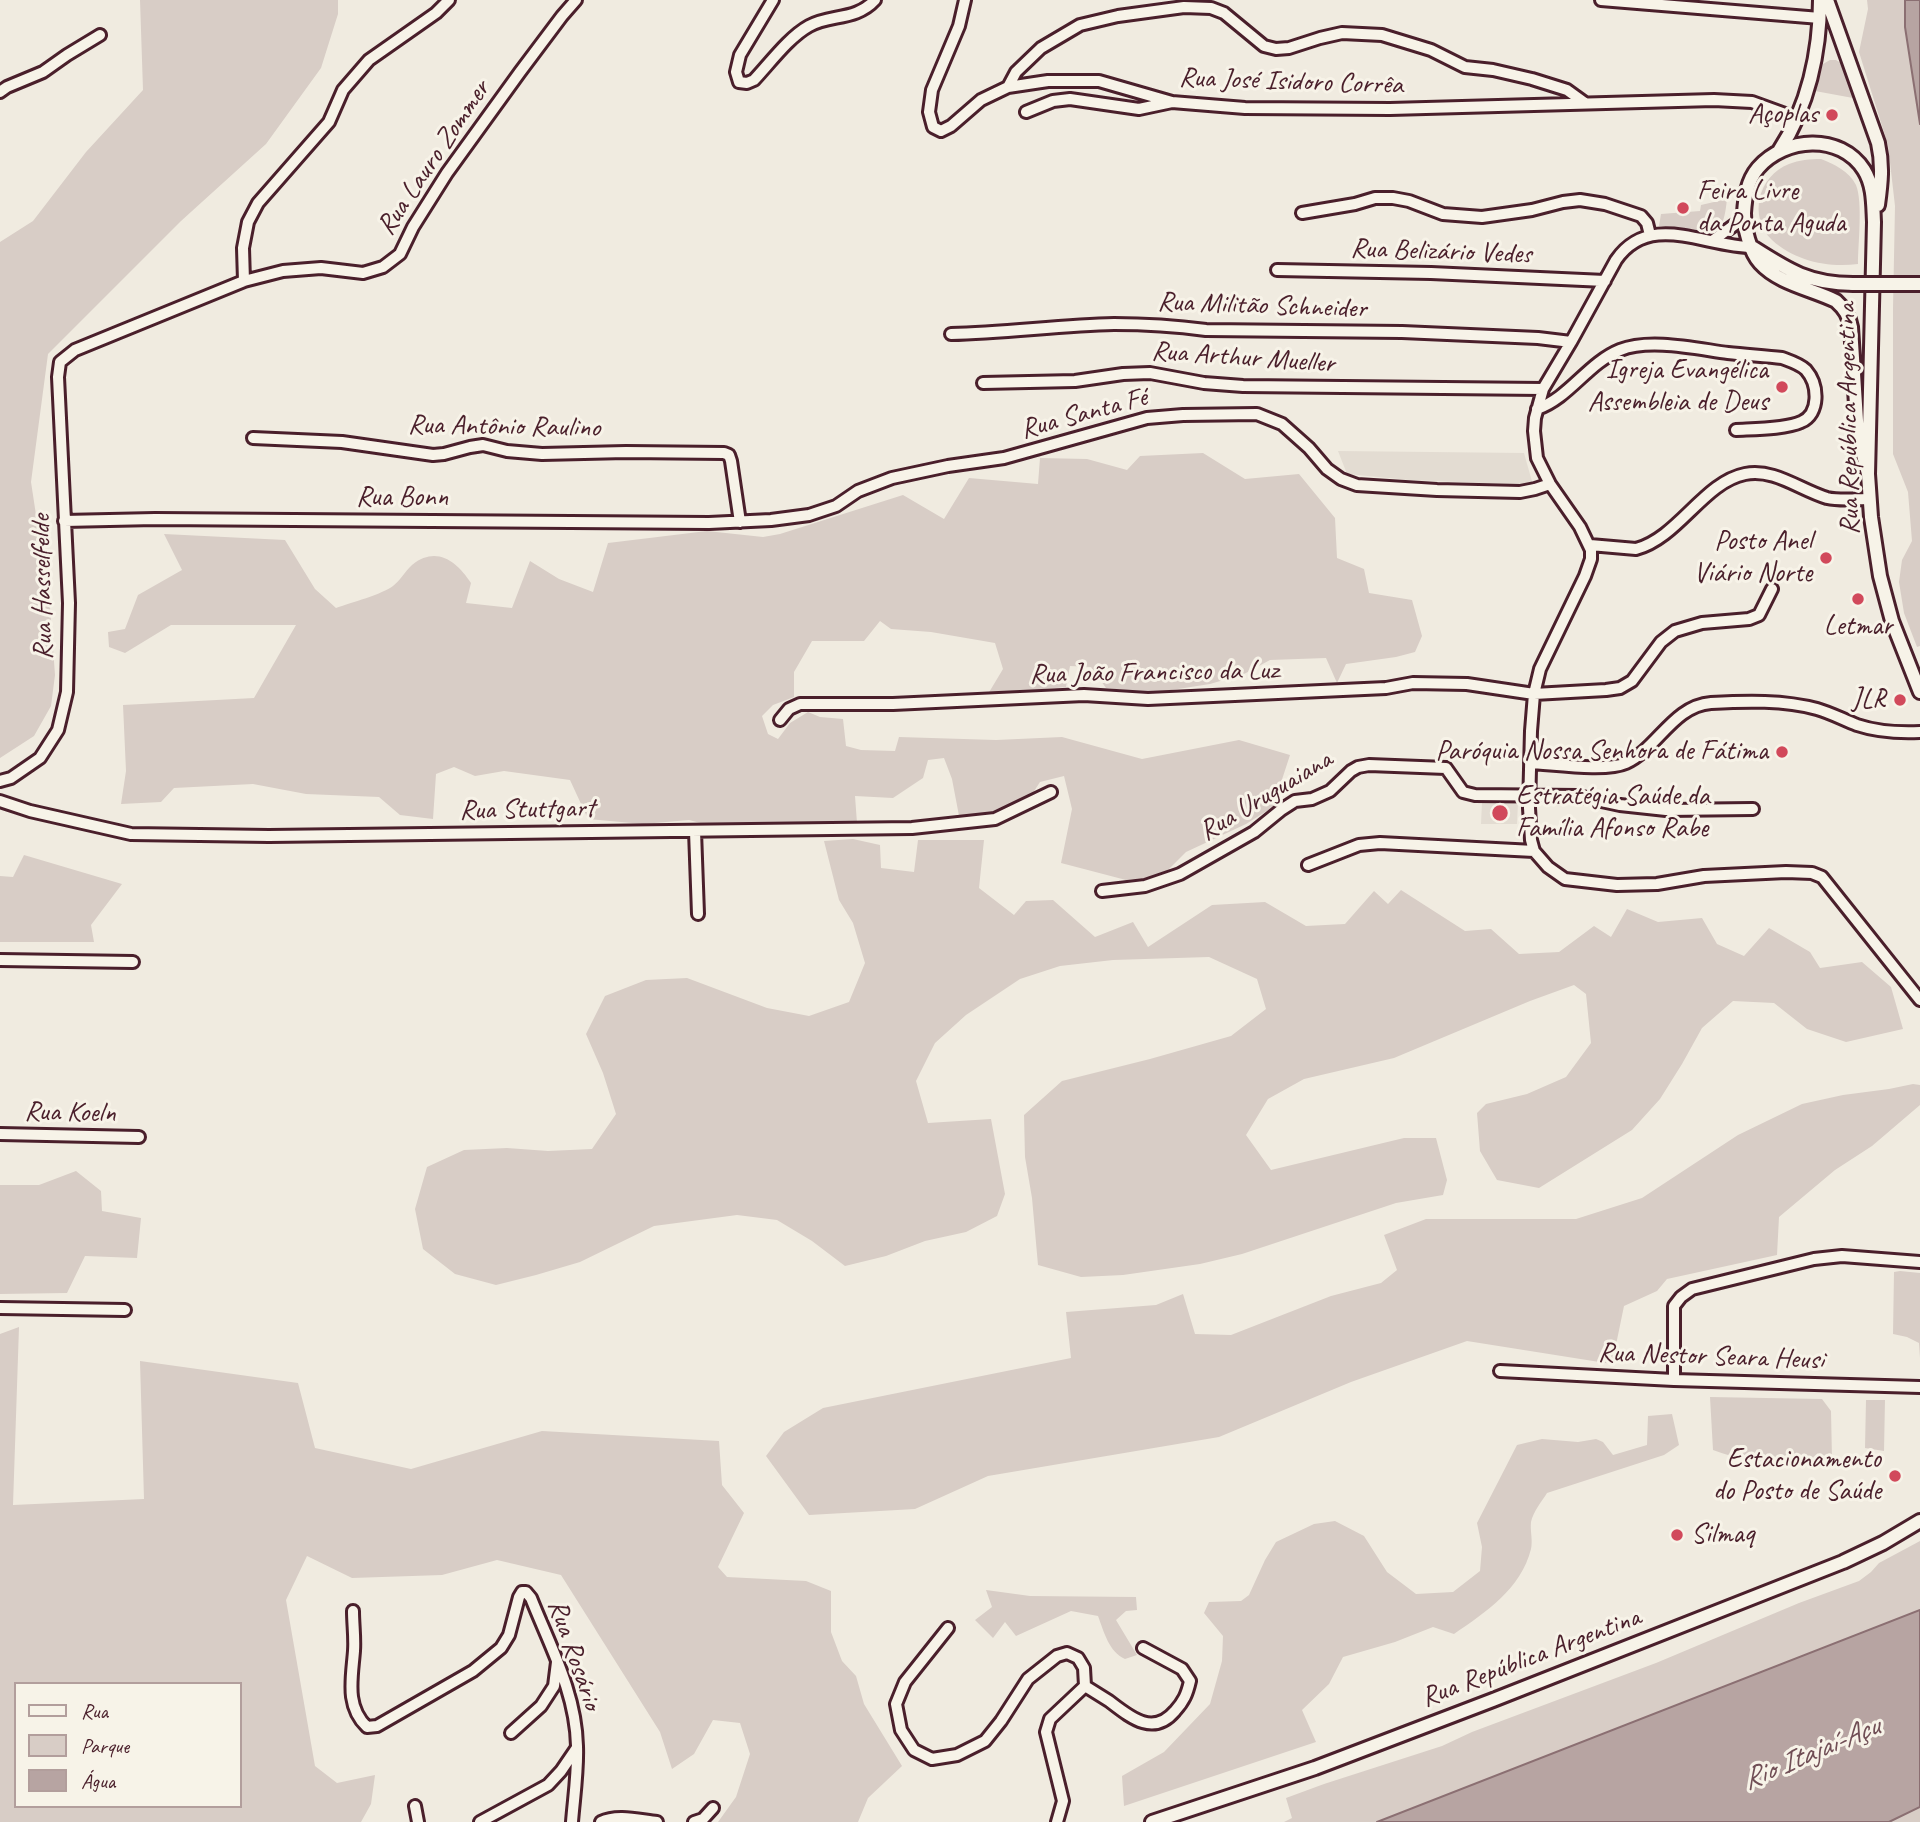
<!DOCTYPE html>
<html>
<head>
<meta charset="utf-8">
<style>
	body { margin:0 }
	#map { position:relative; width:1920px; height:1822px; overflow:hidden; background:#f0ebe0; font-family:Caveat,sans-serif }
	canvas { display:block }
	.legend { position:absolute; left:14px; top:1682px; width:228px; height:126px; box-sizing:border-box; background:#f7f3e8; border:2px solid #b29e9c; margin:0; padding:9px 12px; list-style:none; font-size:21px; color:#4a1f2b }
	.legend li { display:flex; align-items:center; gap:14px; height:35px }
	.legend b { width:35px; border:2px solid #b29e9c }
</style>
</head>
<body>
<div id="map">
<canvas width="1920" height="1822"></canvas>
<ul class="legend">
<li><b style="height:9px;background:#f7f3e8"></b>Rua</li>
<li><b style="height:19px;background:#d8cdc6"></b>Parque</li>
<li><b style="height:19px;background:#b7a4a2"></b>Água</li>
</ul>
</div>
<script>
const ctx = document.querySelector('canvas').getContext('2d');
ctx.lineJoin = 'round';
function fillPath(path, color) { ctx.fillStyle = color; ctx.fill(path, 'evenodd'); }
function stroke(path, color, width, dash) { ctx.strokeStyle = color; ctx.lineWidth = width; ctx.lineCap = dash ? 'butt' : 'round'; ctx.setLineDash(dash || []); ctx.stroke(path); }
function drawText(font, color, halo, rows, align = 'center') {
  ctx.font = font + ' Caveat,sans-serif'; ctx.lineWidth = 6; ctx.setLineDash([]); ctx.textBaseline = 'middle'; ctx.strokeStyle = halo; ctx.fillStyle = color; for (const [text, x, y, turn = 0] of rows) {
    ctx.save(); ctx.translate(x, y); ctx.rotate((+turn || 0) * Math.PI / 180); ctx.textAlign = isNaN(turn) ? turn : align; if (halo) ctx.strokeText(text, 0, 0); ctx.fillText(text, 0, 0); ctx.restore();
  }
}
const built = new Path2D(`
	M 1338,451 L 1524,453 L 1533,485 L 1409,480 L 1347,474 Z
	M 1482,802 L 1518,803 L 1517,824 L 1481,824 Z`);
const green = new Path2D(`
	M 140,0 L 338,0 L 338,14 L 321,68 L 266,144 L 181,221 L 48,354 L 31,482 L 50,607 L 55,675 L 51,706 L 34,736 L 0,758 L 0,242 L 33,221 L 86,152 L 143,90 Z
	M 1867,0 L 1905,0 L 1905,27 L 1920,124 L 1920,646 L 1917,647 L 1904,613 L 1899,582 L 1902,560 L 1912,541 L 1908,492 L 1893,454 L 1893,308 L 1895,206 L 1888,145 L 1859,52 L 1868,9 Z
	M 1830,60 L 1836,60 L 1841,63 L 1853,98 L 1815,91 L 1823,64 Z
	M 1821,159 C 1834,164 1849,171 1856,185 C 1863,202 1858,245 1858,264 C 1828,268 1795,261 1772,240 C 1748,217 1758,176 1789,164 C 1799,160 1810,159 1821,159 Z
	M 1727,199 C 1724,225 1722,234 1694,235 L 1693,229 L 1659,226 L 1661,214 L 1700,211 L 1701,205 Z
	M 1203,453 L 1245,479 L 1299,474 L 1335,518 L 1337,558 L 1364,569 L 1369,593 L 1412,600 L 1422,636 L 1415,652 L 1396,657 L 1346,664 L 1337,683 L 1326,658 L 1270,660 L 1244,674 L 1210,684 L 1152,693 L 1106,688 L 1091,667 L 1070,666 L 1066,687 L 988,694 L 1003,669 L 995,643 L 931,632 L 891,629 L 880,621 L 864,641 L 812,641 L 794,672 L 794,697 L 773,705 L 762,716 L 768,734 L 778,739 L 790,723 L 808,712 L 820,717 L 843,719 L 846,746 L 861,750 L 895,751 L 899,737 L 996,740 L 1062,737 L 1142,759 L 1239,740 L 1290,755 L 1273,807 L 1246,824 L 1186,852 L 1162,876 L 1126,880 L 1061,863 L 1072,809 L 1064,776 L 1040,782 L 1029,799 L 994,817 L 960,821 L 952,779 L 944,758 L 928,760 L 923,778 L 893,798 L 855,796 L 857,823 L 828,825 L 779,823 L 716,827 L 689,820 L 643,824 L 588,819 L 570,780 L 504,771 L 475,776 L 454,767 L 436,774 L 433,819 L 400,815 L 379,797 L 306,794 L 253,784 L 174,788 L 161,802 L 121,804 L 126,771 L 123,705 L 254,698 L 296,625 L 171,625 L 125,653 L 109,647 L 108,632 L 125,629 L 138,595 L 182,570 L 164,534 L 285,540 L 315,589 L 336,608 C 350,603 383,594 393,586 C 401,580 405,571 412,565 C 437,545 457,562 471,583 L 466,603 L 512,608 L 530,561 L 559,579 L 593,592 L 608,543 L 707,531 L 763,537 L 780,534 L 903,495 L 944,519 L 969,478 L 1038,484 L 1040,458 L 1087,459 L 1127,470 L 1140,456 Z
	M 853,839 L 880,845 L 881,868 L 914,872 L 918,840 L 984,840 L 979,888 L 1014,915 L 1026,901 L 1053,900 L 1095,937 L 1133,922 L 1148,947 L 1212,905 L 1265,902 L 1306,926 L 1345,924 L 1374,891 L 1388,904 L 1401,890 L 1465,931 L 1491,929 L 1519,954 L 1559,952 L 1594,926 L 1611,937 L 1627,909 L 1658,922 L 1702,918 L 1717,944 L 1744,956 L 1769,928 L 1810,952 L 1820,968 L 1862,962 L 1891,987 L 1903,1029 L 1846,1042 L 1807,1029 L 1774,1003 L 1733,1001 L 1702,1028 L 1682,1064 L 1660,1099 L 1632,1130 L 1539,1188 L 1497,1180 L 1480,1151 L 1477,1113 L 1486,1104 L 1527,1094 L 1566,1077 L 1591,1043 L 1586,994 L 1574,985 L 1530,1001 L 1394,1058 L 1304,1079 L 1268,1099 L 1246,1135 L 1271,1170 L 1404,1138 L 1436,1138 L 1447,1180 L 1443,1195 L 1396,1203 L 1242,1254 L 1200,1264 L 1123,1275 L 1081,1277 L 1038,1265 L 1032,1198 L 1025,1157 L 1024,1115 L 1062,1081 L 1150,1059 L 1231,1036 L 1266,1009 L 1257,979 L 1209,957 L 1113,960 L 1060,966 L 1020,979 L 966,1015 L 935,1043 L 916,1081 L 928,1123 L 991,1119 L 1005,1194 L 997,1216 L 966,1232 L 925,1241 L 886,1256 L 845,1266 L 812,1241 L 777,1220 L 737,1215 L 654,1226 L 580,1262 L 536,1275 L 496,1285 L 455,1274 L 423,1249 L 415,1209 L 427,1167 L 464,1150 L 507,1148 L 548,1151 L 592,1149 L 616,1114 L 603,1073 L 586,1034 L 605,996 L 646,980 L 687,978 L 767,1008 L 809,1016 L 849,1002 L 865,963 L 853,923 L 839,900 L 824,841 Z
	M 24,855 L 122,884 L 91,925 L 94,942 L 0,942 L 0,876 L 13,877 Z
	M 1913,1084 L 1920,1085 L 1920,1105 L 1872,1146 L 1835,1170 L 1779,1217 L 1777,1255 L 1667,1279 L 1657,1291 L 1624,1306 L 1612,1364 L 1467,1341 L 1351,1382 L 1219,1437 L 988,1476 L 915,1509 L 809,1515 L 766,1456 L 784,1432 L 823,1408 L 1071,1358 L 1066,1312 L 1156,1305 L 1183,1294 L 1195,1334 L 1231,1335 L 1331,1296 L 1381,1283 L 1397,1270 L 1384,1235 L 1426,1219 L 1576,1219 L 1642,1198 L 1738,1135 L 1802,1104 L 1843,1095 L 1889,1089 Z
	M 76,1171 L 101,1191 L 102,1211 L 141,1218 L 137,1258 L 85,1256 L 67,1293 L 0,1294 L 0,1185 L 39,1185 Z
	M 1900,1271 L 1920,1273 L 1920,1358 L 1919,1343 L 1907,1337 L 1893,1334 L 1894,1272 Z
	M 19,1327 L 13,1505 L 144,1499 L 140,1361 L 298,1383 L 315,1448 L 411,1469 L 542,1431 L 719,1441 L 722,1485 L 744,1513 L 718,1567 L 727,1577 L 806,1581 L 831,1591 L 831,1632 L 842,1661 L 856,1676 L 864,1704 L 902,1766 L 868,1798 L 858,1822 L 718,1822 L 736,1797 L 750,1754 L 740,1723 L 713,1720 L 694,1754 L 672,1769 L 660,1732 L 561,1575 L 497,1560 L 442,1575 L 352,1578 L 307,1556 L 286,1600 L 315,1766 L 337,1783 L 375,1775 L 371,1804 L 361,1822 L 0,1822 L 0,1334 ZM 16,1684 L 240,1684 L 240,1806 L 16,1806 Z
	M 1710,1397 L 1822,1399 L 1831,1411 L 1832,1459 C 1795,1466 1748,1464 1713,1450 Z
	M 1866,1400 L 1885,1400 L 1884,1451 L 1865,1448 Z
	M 1672,1414 L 1679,1445 L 1664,1455 L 1547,1493 C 1542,1501 1533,1512 1531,1522 C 1530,1531 1533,1540 1531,1549 C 1521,1589 1486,1612 1454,1634 L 1433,1627 L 1395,1642 L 1343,1657 L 1329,1684 L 1302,1710 L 1316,1742 L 1124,1806 L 1122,1776 L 1164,1752 L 1210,1704 L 1222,1661 L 1223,1636 L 1204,1613 L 1209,1602 L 1241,1601 L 1249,1595 L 1265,1560 L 1276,1542 L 1314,1524 L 1335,1521 L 1364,1536 L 1387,1572 L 1416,1594 L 1453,1592 L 1480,1571 L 1482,1547 L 1477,1523 L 1517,1445 L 1542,1439 L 1578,1442 L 1596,1439 L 1603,1442 L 1613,1455 L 1647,1445 L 1648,1416 Z
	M 1920,1541 L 1920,1610 L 1377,1822 L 1284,1822 L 1292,1818 L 1286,1798 L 1324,1784 L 1442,1746 L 1472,1732 L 1656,1663 L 1799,1603 L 1859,1581 L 1871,1572 L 1879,1563 Z
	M 986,1590 L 1030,1596 L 1136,1597 L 1137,1610 L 1126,1611 L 1116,1620 L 1137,1655 L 1125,1659 C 1109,1652 1104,1632 1098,1616 L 1071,1611 L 1016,1636 L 1005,1622 L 993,1638 L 975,1620 L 992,1607 Z
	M 1920,1807 L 1920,1822 L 1889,1822 Z`);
const water = new Path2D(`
	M 1905,0 L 1920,0 L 1920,124 L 1905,27 Z
	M 1920,1610 L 1920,1807 L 1889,1822 L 1377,1822 Z`);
const minor = new Path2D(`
	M 773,0 L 740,55 L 736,72 L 739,82 L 747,83 L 754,80 C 770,63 789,37 809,26 C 830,14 856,21 875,0
	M 965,0 L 959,26 L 932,90 L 929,112 L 933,127 L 941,131 L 951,126 L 981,100 L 1008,87 L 1048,81 L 1099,81 L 1172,102 L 1245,108 L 1390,109 L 1714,100 L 1752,102 L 1796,118
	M 1601,0 L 1820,18
	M 1008,87 L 1016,72 L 1041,48 L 1080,25 L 1118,16 L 1184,7 L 1211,8 L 1224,13 L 1264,46 L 1276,49 L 1289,48 L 1320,38 L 1342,33 L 1382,35 L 1431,50 L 1465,67 L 1493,70 L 1532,79 L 1567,90 L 1585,103
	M 0,92 L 7,87 L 43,72 L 67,55 L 100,35
	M 1026,112 L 1053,101 L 1070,99 L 1139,109 L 1172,102
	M 1302,213 L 1355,204 L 1375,198 L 1393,198 L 1409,201 L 1443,214 L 1482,217 L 1532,210 L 1563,202 L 1580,200 L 1605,204 L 1641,216 L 1647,223 L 1650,235
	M 1712,241 L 1744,218
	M 1752,247 C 1705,247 1650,211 1616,260 L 1571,342 L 1543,389 L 1535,418 L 1534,431 L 1537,458 L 1550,484 L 1580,527 L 1591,550 L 1591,559 L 1585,576 L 1540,669 L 1534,694 L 1531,731 L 1529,808 L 1531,840 L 1534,851 L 1548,867 L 1565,879 L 1617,885 L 1657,884 L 1704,876 L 1786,872 L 1812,873 L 1822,877 L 1920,1000
	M 1277,270 L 1431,273 L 1605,281
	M 244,281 L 243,248 L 248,222 L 258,203 L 329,122 L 343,90 L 369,60 L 436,13 L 449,0
	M 951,334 C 1006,333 1060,325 1114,324 C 1145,324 1176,326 1206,330 L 1402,332 L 1538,338 L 1571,342
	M 983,383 L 1075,381 L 1123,374 L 1150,373 L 1204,383 L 1243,386 L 1543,389
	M 1537,409 C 1569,398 1588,363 1620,350 C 1650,338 1697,349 1728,353 C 1746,355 1764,356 1782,358 C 1790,361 1800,364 1806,370 C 1819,385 1820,414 1801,422 C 1786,429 1754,429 1736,430
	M 253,438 L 342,442 L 433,455 L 444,454 L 470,447 L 483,445 L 507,451 L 542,454 L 626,452 L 724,453 L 729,455 L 731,461 L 740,522
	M 64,521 L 155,519 L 709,523 L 771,520 L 809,515 L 836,506 L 858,491 L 892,478 L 948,466 L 1004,458 L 1147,418 L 1183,415 L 1257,414 L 1282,424 L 1309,448 L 1327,469 L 1341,479 L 1357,485 L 1437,490 L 1520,492 L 1535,489 L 1550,484
	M 1590,545 L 1636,549 C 1678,538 1704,482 1745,474 C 1774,468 1800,490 1827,498 C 1840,501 1856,499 1869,499
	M 780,720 L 789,709 L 800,704 L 893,704 L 1084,695 L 1148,699 L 1386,688 L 1413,683 L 1467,684 L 1534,694 L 1606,690 L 1620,688 L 1632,681 L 1661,642 L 1675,631 L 1702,623 L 1749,619 L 1759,615 L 1772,589
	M 1530,763 C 1553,764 1606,772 1626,763 C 1658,748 1673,706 1711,703 C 1746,701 1784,700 1817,709 C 1831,713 1844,720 1857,725 C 1878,732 1898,733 1920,732
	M 0,781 L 11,778 L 40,758 L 58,730 L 67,692 L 69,603 L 58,377 L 60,362 L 75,350 L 244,281 L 283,271 L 321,268 L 363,273 L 383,267 L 400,254 L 413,227 L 447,173 L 520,72 L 562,16 L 576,0
	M 0,801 L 30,811 L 131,834 L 269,836 L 912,828 L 995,819 L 1051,792
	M 695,831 L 698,914
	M 1308,865 L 1359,845 L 1380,843 L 1534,851
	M 1102,891 L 1145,886 L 1180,874 L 1254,832 L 1281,810 L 1295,801 L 1312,799 L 1330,791 L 1351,771 L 1358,767 L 1369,765 L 1446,768 L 1463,792 L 1475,795 L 1578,796 L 1620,805 L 1666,810 L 1753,809
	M 0,960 L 133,962
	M 0,1134 L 139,1137
	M 0,1308 L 125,1310
	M 1500,1371 L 1674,1380 L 1920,1387
	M 1674,1380 L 1674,1306 L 1681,1297 L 1692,1289 L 1814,1259 L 1842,1256 L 1920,1262
	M 353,1611 C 353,1624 355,1638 354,1651 C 352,1678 345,1706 367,1727 L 377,1726 L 473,1671 L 501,1648 L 509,1635 L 519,1597 L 522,1592 L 526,1592 L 531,1598 C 550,1646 576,1693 577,1746 C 578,1771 574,1797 572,1822
	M 948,1628 L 905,1682 L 896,1704 L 901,1730 L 914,1750 L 932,1759 L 957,1755 L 985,1741 L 1001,1721 L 1028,1679 L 1057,1656 L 1067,1653 L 1078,1658 L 1084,1668 L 1085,1686 L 1050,1719 L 1046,1732 L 1063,1801 L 1057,1822
	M 1085,1686 C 1093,1691 1101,1696 1109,1701 C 1130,1717 1153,1737 1175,1711 C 1184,1701 1187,1694 1190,1681 L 1182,1669 L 1143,1648
	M 511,1733 L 541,1706 L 554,1686 L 557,1662
	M 415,1806 L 418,1822
	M 480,1822 L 548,1785 L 561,1771 L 576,1749
	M 601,1822 C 617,1814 639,1820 657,1822
	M 694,1822 L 703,1819 L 713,1808`);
const major = new Path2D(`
	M 1827,0 L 1878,143 C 1883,165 1881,183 1878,205
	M 1779,151 C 1808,107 1820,52 1820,0
	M 1752,247 C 1788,270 1809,284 1853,284
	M 1868,474 L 1858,436 L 1851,327 C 1849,316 1845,309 1836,301 C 1812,289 1779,284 1760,263 C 1750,252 1744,228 1744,213 C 1745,198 1747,181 1758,168 C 1785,137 1840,133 1864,170 C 1874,186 1873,205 1874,222 L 1868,474 L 1871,517 L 1880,576 L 1892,621 L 1920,692
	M 1152,1822 L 1315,1768 L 1493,1700 L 1843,1562 L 1883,1543 L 1920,1521`);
const majorBridge = new Path2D(`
	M 1853,284 L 1920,284`);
const markers = [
	[1832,115,7,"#d1495b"],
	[1683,208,7,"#d1495b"],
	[1782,387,7,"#d1495b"],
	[1826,558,7,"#d1495b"],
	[1858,599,7,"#d1495b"],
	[1900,700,7,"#d1495b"],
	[1782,752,7,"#d1495b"],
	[1500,813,9,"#d1495b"],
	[1895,1476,7,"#d1495b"],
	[1677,1535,7,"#d1495b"]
];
const streetNames = [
	["Rua José Isidoro Corrêa",1291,82,2],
	["Rua Lauro Zommer",434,158,-56],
	["Rua Belizário Vedes",1441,252,2],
	["Rua Militão Schneider",1262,306,2],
	["Rua Arthur Mueller",1243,358,4],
	["Rua Santa Fé",1084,414,-15],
	["Rua República Argentina",1849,419,-91],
	["Rua Antônio Raulino",504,427,1],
	["Rua Bonn",402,498],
	["Rua Hasselfelde",43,587,-91],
	["Rua João Francisco da Luz",1154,673,-1],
	["Rua Uruguaiana",1266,796,-31],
	["Rua Stuttgart",527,810,-1],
	["Rua Koeln",70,1113,1],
	["Rua Nestor Seara Heusi",1711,1357,2],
	["Rua Rosário",574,1655,71],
	["Rua República Argentina",1531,1658,-21]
];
const poiNames = [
	["Açoplas",1818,115],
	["Feira Livre",1697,192,"left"],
	["da Ponta Aguda",1697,224,"left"],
	["Igreja Evangélica",1768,371],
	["Assembleia de Deus",1768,403],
	["Posto Anel",1812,542],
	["Viário Norte",1812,574],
	["Letmar",1858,627,"center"],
	["JLR",1886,700],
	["Paróquia Nossa Senhora de Fátima",1768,752],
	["Estratégia Saúde da",1516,797,"left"],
	["Família Afonso Rabe",1516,829,"left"],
	["Estacionamento",1881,1460],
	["do Posto de Saúde",1881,1492],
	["Silmaq",1691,1535,"left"]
];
const waterNames = [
	["Rio Itajaí-Açu",1811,1754,-23]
];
fillPath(built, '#e3dcd2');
fillPath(green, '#d8cdc6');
fillPath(water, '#b7a4a2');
stroke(water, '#8b6f72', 2);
stroke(minor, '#4a1f2b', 16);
stroke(major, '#4a1f2b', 18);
stroke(minor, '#f7f3e8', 10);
stroke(major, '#f7f3e8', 12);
stroke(majorBridge, '#4a1f2b', 18, []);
stroke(majorBridge, '#f7f3e8', 12);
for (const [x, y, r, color] of markers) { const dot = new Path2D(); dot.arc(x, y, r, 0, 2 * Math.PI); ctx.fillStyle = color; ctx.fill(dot); stroke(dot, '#f7f3e8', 2.5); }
drawText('28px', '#4a1f2b', '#f7f3e8', streetNames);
drawText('28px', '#4a1f2b', '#f7f3e8', poiNames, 'right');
drawText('italic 30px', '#704e55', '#f7f3e8', waterNames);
</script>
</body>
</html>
